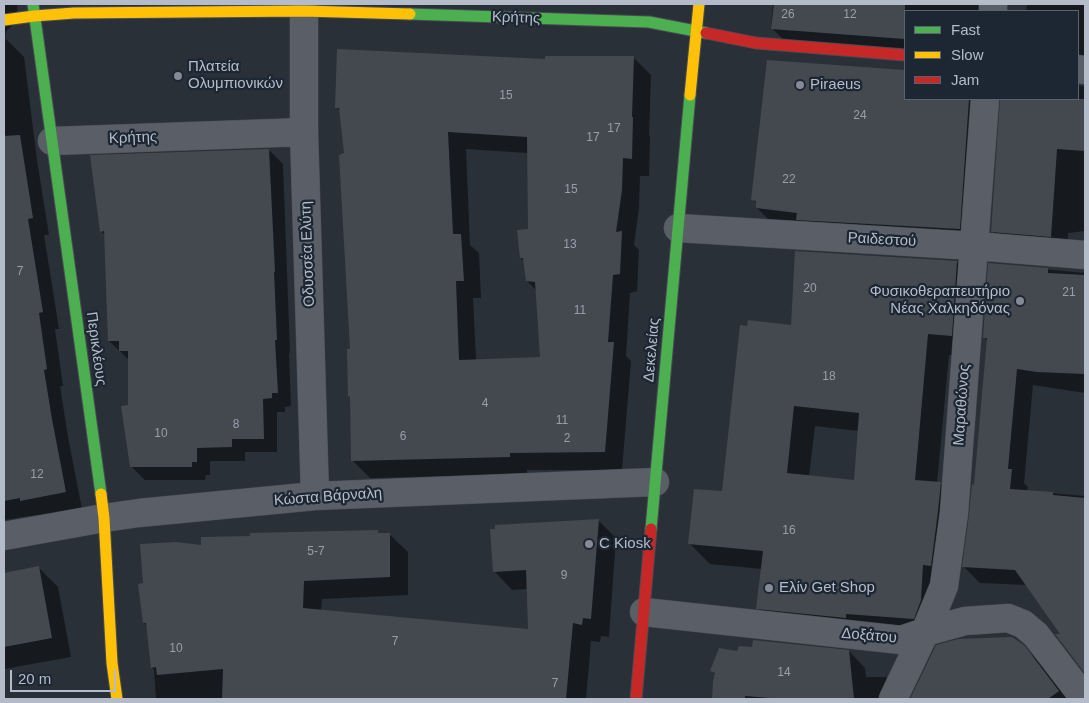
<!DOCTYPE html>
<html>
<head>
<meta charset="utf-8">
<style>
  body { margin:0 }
  #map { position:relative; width:1089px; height:703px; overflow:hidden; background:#2a3038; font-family:Helvetica,sans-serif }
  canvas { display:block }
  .frame { position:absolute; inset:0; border:5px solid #b4bcc9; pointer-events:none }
  .legend { position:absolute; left:904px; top:10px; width:175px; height:90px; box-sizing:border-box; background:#1d2633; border:1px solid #59626f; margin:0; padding:6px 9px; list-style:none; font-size:15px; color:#b4bcc9 }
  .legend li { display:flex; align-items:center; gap:10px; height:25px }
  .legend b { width:25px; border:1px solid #59626f }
  .scale { position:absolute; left:10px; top:670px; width:106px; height:22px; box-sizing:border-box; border:2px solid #b4bcc9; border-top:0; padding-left:6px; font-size:15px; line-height:18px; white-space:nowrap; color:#b4bcc9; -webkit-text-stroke:4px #1d2633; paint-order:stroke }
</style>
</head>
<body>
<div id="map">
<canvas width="1089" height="703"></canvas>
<div class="frame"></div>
<ul class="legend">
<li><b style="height:6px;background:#4caf50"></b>Fast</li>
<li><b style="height:6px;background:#ffc107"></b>Slow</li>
<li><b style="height:6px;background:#c62828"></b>Jam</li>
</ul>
<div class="scale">20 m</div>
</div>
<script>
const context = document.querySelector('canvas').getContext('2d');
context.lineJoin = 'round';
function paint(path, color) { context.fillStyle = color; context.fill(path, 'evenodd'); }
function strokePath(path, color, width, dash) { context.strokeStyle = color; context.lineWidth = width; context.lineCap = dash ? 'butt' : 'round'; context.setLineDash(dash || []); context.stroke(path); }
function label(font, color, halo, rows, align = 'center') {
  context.font = font + ' Helvetica,sans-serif'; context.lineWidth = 4.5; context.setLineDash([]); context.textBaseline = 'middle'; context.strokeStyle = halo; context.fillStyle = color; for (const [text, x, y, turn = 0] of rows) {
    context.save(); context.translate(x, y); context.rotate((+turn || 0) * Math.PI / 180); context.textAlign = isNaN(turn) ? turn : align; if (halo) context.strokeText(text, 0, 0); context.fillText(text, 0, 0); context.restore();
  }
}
const shadow = new Path2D(`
  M4 4H17L18 21 6 31 5 39 7 40 24 57 37 160 49 235H44L59 329H55L63 386H60L68 437 82 509 38 517 36 515 4 520Z
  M773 4H988L987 11H905V59L793 50 771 27Z
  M1027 4H1085V73L1082 76 1078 84 1079 86H1085V231L1068 233 1067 252 1008 248 992 231 1002 99H1078V11H1026Z
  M633 57 651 75 649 135 650 136 649 176H640L639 208 634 245 639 250 637 291 630 293 626 356 631 361 622 470H527V474L370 478 352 460 351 398 350 396 351 351 345 154 341 112 337 108 546 60ZM466 149 528 153 529 231 521 258 524 261 527 281 537 291 541 359 476 360 473 298H481L479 253 470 245Z
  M904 72H905V99H991L1000 108 995 112 982 251 780 231 757 208V204L753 199Z
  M269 150 283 164 290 353H289L291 406 285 407V412H277V452H245V461H210V475H206L205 480H145L131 466 129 360 109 341 105 235 101 231Z
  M957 262 978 283 972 356 949 355 937 483H940L961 504 934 639 779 629 758 608 762 569 710 564 689 543 723 493 792 326ZM815 426 859 431 855 481 809 476Z
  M990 264 1085 273V393L1033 385 1024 483 1028 487 1027 491 1085 496V672L1058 636 1062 635 1027 585 980 583 964 567 975 486 988 341 984 337Z
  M598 520 616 538 609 637 601 636 600 642 591 641 586 699H156L154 670 152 668 147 626 144 623 202 546 378 532 380 534H389L408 552V595L322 599 321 611 529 630 528 589 512 590 494 571Z
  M39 568 58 587 71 657 4 669V574Z
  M937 646 1024 647 1041 664 1068 699H912Z
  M849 651 865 668 866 677H886L902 694 899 699H712L716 675 711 670 738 652Z`);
const building = new Path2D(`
  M774 4H905V39L771 29Z
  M337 49 545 59V56H634L632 117H633L632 159 623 158 622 190 616 232 622 231 620 274 613 275 608 342H614L605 452 510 453V457L351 461 350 396 348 397 347 349H350L339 155 344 153 339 108H335ZM448 132 527 137 528 229 517 230 520 258H523L526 281 535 282 540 357 459 360 456 281H464L461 234H453Z
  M767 60 905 70V99H969L960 229 796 220 797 213 756 208V201L751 200Z
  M1000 99H1085V151L1057 149 1051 237 991 232Z
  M20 135 33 218 28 219 43 312 39 313 47 369 44 370 52 419 66 492 20 501V498L4 501V136Z
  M269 149 275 272H274L277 340H275L278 393H272V398L263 399 264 439H232V447L197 448V462H192V467H130L121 406 128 405V351H119V341H108L104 231 100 232 90 155Z
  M795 251 957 261 952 336 928 334 915 480 941 482 938 511 931 566 923 565 921 600 914 619 846 614V618L756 609 763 551 688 544 694 489 722 491 740 325 747 326 748 320 791 325ZM794 406 859 413 854 480 787 473Z
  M988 263 1048 268V273L1085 275V374L1037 372 1017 369 1008 469H1012L1010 489 1053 492V495L1085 498V672H1084L1055 634H1060L1015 570 962 567 969 515 972 484 974 485 987 338H983Z
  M599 519 591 619 583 618 582 625 573 623 566 699H222L223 669 157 675 156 667 151 668 146 623H143L138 584 143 583 140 544 176 542 201 545V537L250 536V533L378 530V533H390V577L304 581 303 608 528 629 526 570 493 572 490 529H495V525Z
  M39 566 52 638 4 647V573Z
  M1012 637 1025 646 1059 691 1048 699H910L936 645 958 639Z
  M753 640 849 650 854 699H782L745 696V699H712L713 681 715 673 710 671 719 648 737 651 739 646 752 647Z`);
const street = new Path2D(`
  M304 11V132L315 496
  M993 11V4
  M1078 69 1085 70
  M52 141 304 132
  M678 228 975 246 1085 255
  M4 536 104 518 139 513 315 496 655 482
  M644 612 901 640 925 632 965 621 1008 618 1023 624 1036 635 1085 699
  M893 699 925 632 944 586 954 513 985 99`);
const fast = new Path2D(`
  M33 4 101 494
  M410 14 649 22 706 33
  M651 529 690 95`);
const slow = new Path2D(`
  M4 20 34 16 74 13 304 11 410 14
  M690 95 699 4
  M101 494 104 518 112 663 117 699`);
const jam = new Path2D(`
  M706 33 756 43 905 55
  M636 699 651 529`);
const markers = [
  [178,76,5,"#848b96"],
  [800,85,5,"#848b96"],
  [1020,301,5,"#848b96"],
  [589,544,5,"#848b96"],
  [769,588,5,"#848b96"]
];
const numberNames = [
  ["26",788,15],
  ["12",850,15],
  ["15",506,96],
  ["24",860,116],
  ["17",614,129],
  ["17",593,138],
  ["22",789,180],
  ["15",571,190],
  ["13",570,245],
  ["7",20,272],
  ["20",810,289],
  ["21",1069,293],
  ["11",580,311],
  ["18",829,377],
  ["4",485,404],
  ["11",562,421],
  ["8",236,425],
  ["10",161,434],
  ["6",403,437],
  ["2",567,439],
  ["12",37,475],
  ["16",789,531],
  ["5-7",316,552],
  ["9",564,576],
  ["7",395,642],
  ["10",176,649],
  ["14",784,673],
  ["7",555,684]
];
const streetNames = [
  ["Κρήτης",516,18,2],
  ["Κρήτης",133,138,-2],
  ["Ραιδεστού",882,240,3],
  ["Οδυσσέα Ελύτη",308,254,-92],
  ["Περικλέους",96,349,82],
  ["Δεκελείας",652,350,-85],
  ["Μαραθώνος",962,405,-86],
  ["Κώστα Βάρναλη",328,497,-4],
  ["Δοξάτου",869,636,5]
];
const poiNames = [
  ["Πλατεία",188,67],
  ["Ολυμπιονικών",188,84],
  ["Piraeus",810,85],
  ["Φυσικοθεραπευτήριο",1010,292,"right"],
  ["Νέας Χαλκηδόνας",1010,309,"right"],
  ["C Kiosk",599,544],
  ["Ελίν Get Shop",779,588]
];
paint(shadow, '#0007');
paint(building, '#444950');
strokePath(street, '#484c53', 29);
strokePath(fast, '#484c53', 13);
strokePath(slow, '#484c53', 13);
strokePath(jam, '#484c53', 13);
strokePath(street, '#5a5e66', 28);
strokePath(fast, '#4caf50', 11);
strokePath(slow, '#ffc107', 11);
strokePath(jam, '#c62828', 11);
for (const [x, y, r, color] of markers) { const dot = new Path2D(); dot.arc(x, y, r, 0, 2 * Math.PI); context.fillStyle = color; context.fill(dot); strokePath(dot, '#1d2633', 2); }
label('12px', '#989fab', null, numberNames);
label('15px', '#b4bcc9', '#1d2633', streetNames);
label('15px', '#b4bcc9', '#1d2633', poiNames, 'left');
</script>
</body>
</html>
